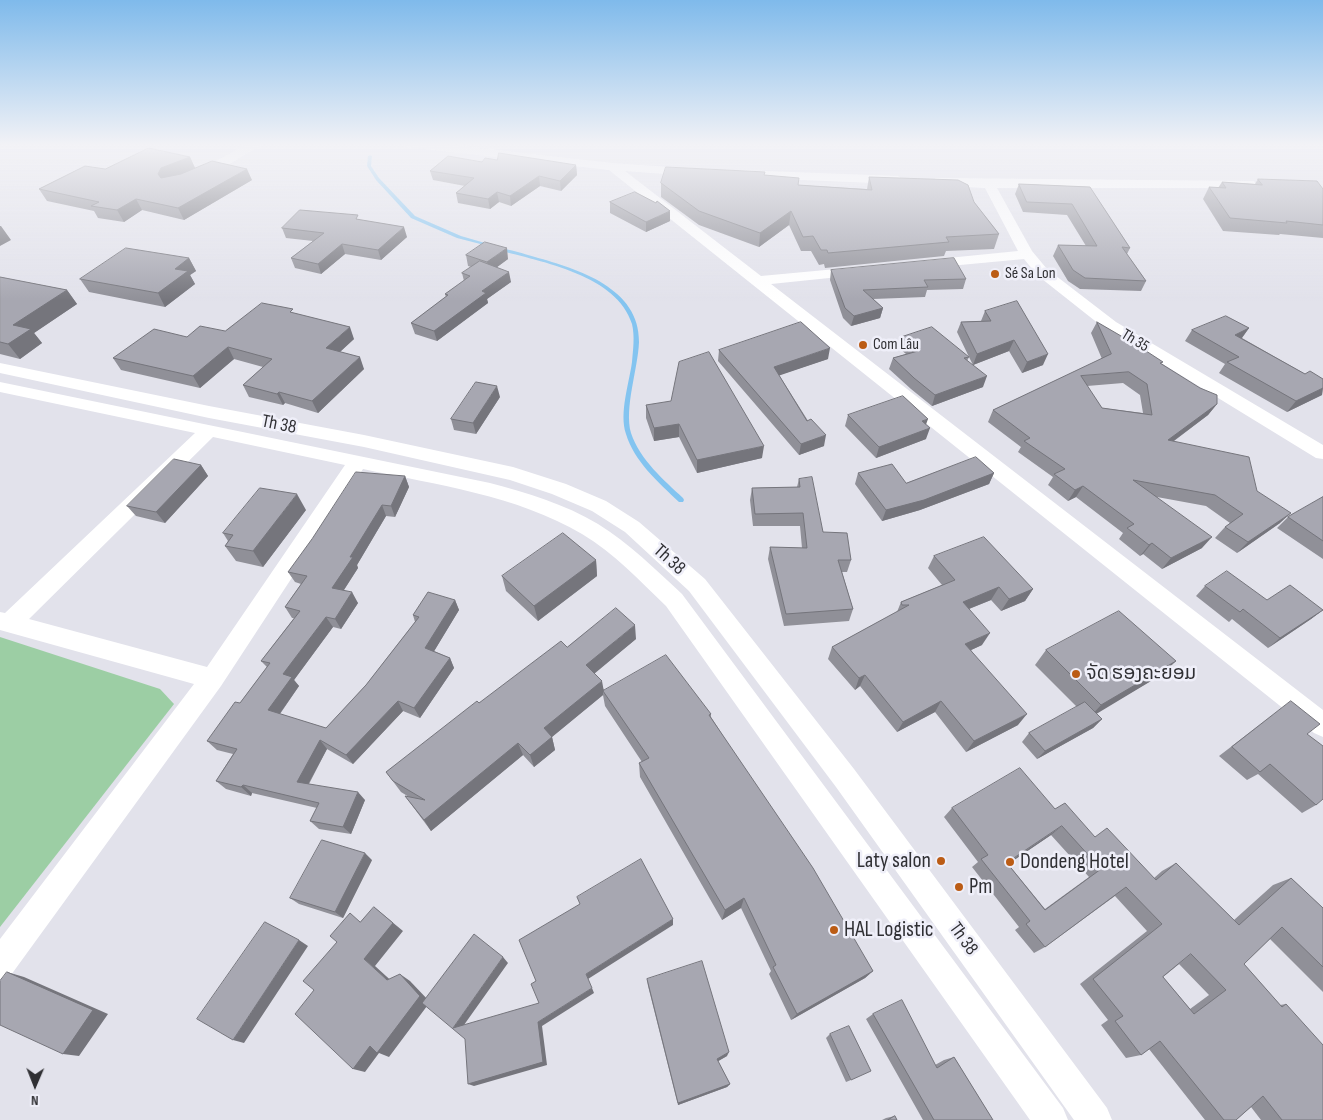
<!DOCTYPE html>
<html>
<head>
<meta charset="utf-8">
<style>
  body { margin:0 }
  #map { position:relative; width:1323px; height:1120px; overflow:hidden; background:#e2e2eb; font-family:"Sofia Sans Condensed",sans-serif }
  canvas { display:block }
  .north { position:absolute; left:10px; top:1060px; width:50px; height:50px; -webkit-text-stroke:4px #efeff9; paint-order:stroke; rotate:181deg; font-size:14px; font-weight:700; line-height:20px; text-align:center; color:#303034 }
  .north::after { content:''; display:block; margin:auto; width:18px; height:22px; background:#303034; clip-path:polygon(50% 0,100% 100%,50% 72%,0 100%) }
</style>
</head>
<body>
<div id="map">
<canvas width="1323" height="1120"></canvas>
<div class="north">N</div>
</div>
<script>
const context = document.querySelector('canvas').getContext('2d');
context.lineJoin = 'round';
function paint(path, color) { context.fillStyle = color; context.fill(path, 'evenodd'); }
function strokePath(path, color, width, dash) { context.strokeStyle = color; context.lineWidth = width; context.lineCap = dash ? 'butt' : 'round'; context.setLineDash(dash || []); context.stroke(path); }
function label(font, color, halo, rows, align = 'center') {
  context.font = font + ' "Sofia Sans Condensed","Noto Sans Lao",sans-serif'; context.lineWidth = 5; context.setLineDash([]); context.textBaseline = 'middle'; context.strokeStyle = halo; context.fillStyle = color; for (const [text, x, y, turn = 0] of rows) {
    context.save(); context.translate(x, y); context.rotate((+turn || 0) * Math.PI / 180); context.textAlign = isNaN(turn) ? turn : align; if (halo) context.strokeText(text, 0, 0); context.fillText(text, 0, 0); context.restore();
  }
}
const green = new Path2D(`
  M0 637 160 689 174 704 0 927Z`);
const stream = new Path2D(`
  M370 155 372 156 371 166 379 178 415 216 461 236 492 245V247L457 238 411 218 376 180 367 166 368 156Z
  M498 248C510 249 524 254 535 257 578 269 640 288 639 342 638 369 624 408 631 433 640 460 664 480 683 498L684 500 683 502H679C658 482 634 461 626 434 619 413 629 384 632 362 633 350 635 337 632 324 617 275 542 262 498 250Z`);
const minor = new Path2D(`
  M248 144H262L220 170 197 178 191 174Z
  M403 144H443L612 163 697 169 699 172 697 175 693 176 625 171 761 276 858 267 863 268 865 271 863 274 858 275 771 284 1323 710V737L1314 733 609 170 408 147Z
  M736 170 898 176 904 180 898 184 732 177 730 174 732 171Z
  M936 178 1254 181 1256 184 1250 188H997L1032 251 1047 269 1116 322 1323 445V459L1316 458 1104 328 1037 275 1024 259 928 268 923 267 921 264 923 261 928 260 1018 251 985 188 932 185 930 182Z
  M0 363 209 406 364 435 513 467 566 484 606 501 639 522 705 579 854 769 1107 1108 1112 1120H1074L836 787 689 591 625 532 592 511 552 494 510 480 364 447 209 418 0 373Z
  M0 382 490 483C527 493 565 504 598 524 629 543 655 569 682 594L1063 1108 1068 1120H1030L666 606C640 581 614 553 582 534 516 495 437 485 363 469L221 686 11 975 0 979V939L194 684 0 630V612L5 613 195 433 0 392ZM213 437 345 465 207 667 29 619Z`);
const wall = new Path2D(`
  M190 157 195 168 252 180 184 220 142 210 124 222 98 218 94 211 47 201 39 189 105 169Z
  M482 162 576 165 577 175 561 191 540 186 511 206 499 202 490 209 458 203 456 193 465 186 433 180 430 171Z
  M765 175 798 185 867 189 869 177 974 202 999 234 994 249 946 251 944 256 825 268 824 264 819 265 811 251H801L789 225 759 247 699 225 661 197V183Z
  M1258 179 1323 189V238L1280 234 1279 235 1223 231 1203 199 1209 187 1218 188 1222 182 1255 184Z
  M1019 184 1090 187 1130 248 1127 254 1146 281 1141 291 1080 289 1068 281 1053 256 1058 245 1086 246 1067 215 1023 212 1015 194Z
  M610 202 670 221 646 232 610 213Z
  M360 220 407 237 381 260 345 254 321 274 295 268 291 258 313 241 286 238 282 228Z
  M466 255 508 259 497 267 511 282 487 299 488 303 437 341 415 334 411 323 446 297 445 294 464 281 462 273 471 267 468 266Z
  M189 258 196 271 190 275 195 284 165 307 89 292 80 279Z
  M831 270 966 279 963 289 927 290 925 297 873 299 883 308 880 318 851 326 843 318 830 280Z
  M0 277 67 290 77 304 34 333 42 343 20 359 0 354Z
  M985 311 1043 365 1022 373 1009 351 973 365 969 357 967 361 983 387 932 406 911 389 889 369 893 358 906 354 899 348 902 337 969 357 957 332 961 322 981 321Z
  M1097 322 1162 364 1217 404 1208 415 1174 441 1257 491 1280 523 1237 553 1215 538 1225 527 1230 523 1206 506 1157 497 1202 548 1162 569 1143 554 1140 556 1119 539 1123 533 1076 497 1068 501 1048 485 1053 477 1018 452 1021 447 988 422 993 410 1102 359 1091 333ZM1123 383 1140 395 1143 413 1102 408 1087 386Z
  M1249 328 1242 338 1305 374 1323 379 1322 395 1287 412 1219 373 1225 364 1185 341 1192 330Z
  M225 331 354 339 340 352 364 369 318 413 285 403 283 405 249 397 243 385 263 367 234 359 200 388 121 370 113 358 187 337Z
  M719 350 828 359 779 375 824 446 799 455 718 361Z
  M500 397 476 434 454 430 451 419Z
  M646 405 762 458 697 473 679 437 654 441 646 418Z
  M848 415 926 424V439L876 458 845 426Z
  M201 465 208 476 165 523 136 516 127 506Z
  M858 473 906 483 994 473 989 484 920 510 882 521 855 484Z
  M405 476 409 487 395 517 386 516 357 565 358 568 344 590 358 603 341 629 333 627 294 680 299 686 280 714 326 728 366 685 415 622 413 615 455 600 459 610 434 651 450 658 454 668 420 718 403 711 353 764 327 749 309 784 365 800 351 834 319 829 310 821 317 808 252 793 251 796 226 789 216 781 233 754 217 750 207 741 240 703 267 667 261 661 294 618H292L285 607 301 584 295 582 288 572Z
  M799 479 823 532 851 560 847 572H842L853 609 849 621 784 626 768 559 770 547 802 548 800 526H753L750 500 752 488 797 487Z
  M1323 497V559L1277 528 1288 517Z
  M306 510 263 567 236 561 225 546 228 541 223 533Z
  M934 556 1033 589 1025 601 1001 611 991 600 969 609 982 645 971 650 1018 725 966 752 935 712 897 732 860 686 855 690 828 659 832 647 897 612 901 602 942 585 928 568Z
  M596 560 597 576 538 621 506 591 502 576Z
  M1205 586 1267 600 1323 610 1311 619 1268 648 1232 619 1229 622 1196 596Z
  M636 639 594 673 604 690 711 714V717L873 971 865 978 791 1020 769 974 771 971 741 908 722 920 640 777 639 763 642 762 605 706 603 695 552 737 555 750 534 767 523 755 431 831 405 796 409 797 401 792 386 772 479 703 567 647Z
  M1046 650 1176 661 1161 675 1096 713 1102 719 1093 728 1037 759 1022 742 1029 733 1077 707 1035 665Z
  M1291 701 1307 734 1316 805 1302 813 1258 774 1247 780 1219 756Z
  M952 808 1055 809 1154 878 1162 871 1176 863 1234 920 1273 885 1291 878 1323 908V992L1270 939 1244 964 1280 1005 1286 1004 1323 1120H1261L1251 1107 1236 1120H1205L1149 1049 1141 1055 1126 1058 1101 1025 1108 1020 1080 984 1147 931 1115 896 1045 947 1034 953 1015 930 1019 927 972 867 978 862 944 817ZM1051 835 1089 877 1045 909 1008 864ZM1179 964 1209 995 1190 1009 1163 977Z
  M372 860 343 918 299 904 290 898Z
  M647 979 727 1056 718 1061 730 1084 727 1087 678 1105 648 986Z
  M873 1014 935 1065 944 1060 954 1057 993 1120H923L866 1019Z
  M830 1034 851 1080 846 1082 826 1038Z
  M895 1116 897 1120H882L886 1118Z`);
const shadedWall = new Path2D(`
  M190 157 195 168 163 185 158 174 161 168Z
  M576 165 577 175 561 191 560 181Z
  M247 169 252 180 184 220 178 208Z
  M539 176 540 186 511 206 510 196Z
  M497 192 499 202 490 209 488 199Z
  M136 199 142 210 124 222 117 210Z
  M670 211V221L646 232V222Z
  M791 211 789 225 759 247 760 233Z
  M0 226H1L11 240 0 246Z
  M404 227 407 237 381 260 378 250Z
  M342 244 345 254 321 274 318 264Z
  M507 248 508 259 489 273 487 262Z
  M189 258 196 271 190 275 195 284 165 307 158 293 175 269Z
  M509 272 511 282 487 299 488 303 437 341 434 331 482 291Z
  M67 290 77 304 34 333 42 343 20 359 8 344 13 325Z
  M883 308 880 318 851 326 854 316Z
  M350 327 354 339 331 360 326 348Z
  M1249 328 1241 339 1235 335Z
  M1014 340 1009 351 973 365 977 354Z
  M228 347 234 359 200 388 193 376Z
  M830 348 828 359 772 378 774 367Z
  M1048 354 1043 365 1022 373 1027 362Z
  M360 357 364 369 318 413 312 401Z
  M987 376 983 387 932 406 935 395Z
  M497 386 500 397 476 434 473 423Z
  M1323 388 1322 395 1287 412 1296 401Z
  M279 392 285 403 283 405 277 394Z
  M1217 404 1208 415 1160 451 1168 440Z
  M928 419 924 430 922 421Z
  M679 424V437L654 441V428Z
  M930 428 926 439 876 458 879 447Z
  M826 435 824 446 799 455 801 444Z
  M764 446 762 458 697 473V460Z
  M201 465 208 476 165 523 156 512Z
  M994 473 989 484 920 510 882 521 886 510Z
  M405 476 409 487 395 517 391 506Z
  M1083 486 1076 497 1068 501 1075 490Z
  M297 494 306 510 263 567 253 551Z
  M382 505 386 516 357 565 358 568 338 599 332 588 350 557Z
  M1291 513 1280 523 1237 553 1248 542Z
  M1212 537 1202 548 1162 569 1171 558Z
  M1152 543 1143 554 1140 556 1149 545Z
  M596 560 597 576 538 621 534 606Z
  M999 587 991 600 956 614 963 602Z
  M1033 589 1025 601 1001 611 1009 599Z
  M352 592 358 603 341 629 335 619Z
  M455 600 459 610 430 658 425 648Z
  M1323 610 1311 619 1268 648 1280 638Z
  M326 617 333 627 294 680 299 686 276 719 268 710 283 674Z
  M635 625 636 639 588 679 586 665Z
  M990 633 982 645 958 656 965 644Z
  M450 658 454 668 420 718 414 708Z
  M1176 661 1161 675 1088 719 1101 705Z
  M865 675 860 686 855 690 859 678Z
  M602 681 604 692 603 691V695L547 741 544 728Z
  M398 701 403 711 353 764 346 755Z
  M941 701 935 712 897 732 903 722Z
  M1027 714 1018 725 966 752 974 741Z
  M1102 719 1093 728 1037 759 1045 751Z
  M552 737 555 750 534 767 530 755Z
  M320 740 327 749 305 790 297 782Z
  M518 743 523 755 431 831 424 820Z
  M243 785 252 793 251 796 241 787Z
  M358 792 365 800 351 834 343 827Z
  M1062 826 1051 835 998 871 1007 863Z
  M365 853 372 860 343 918 335 912Z
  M744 898 741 908 722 920 725 910Z
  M374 907 403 931 375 966 397 986 387 980 364 959Z
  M673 919V925L588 979 586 974Z
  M299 940 308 946 244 1043 233 1040Z
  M503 957 508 963 459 1032 453 1028Z
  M873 971 865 978 791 1020 797 1014Z
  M7 972 24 977 108 1014 79 1056 63 1054Z
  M400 974 410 981 430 1002 389 1057 379 1053 365 1072 353 1069Z
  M592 988 594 993 542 1026 547 1065 474 1086 468 1084 538 1022Z
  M729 1052 727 1056 715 1063 717 1059Z
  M730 1084 727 1087 678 1105V1103Z`);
const building = new Path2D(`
  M149 148 190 157 161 168 158 174 161 178 181 174 212 161 247 169 178 208 136 199 117 210 91 206 99 202 39 189 85 166 105 169Z
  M499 153 576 165 560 181 539 176 510 196 497 192 488 199 456 193 474 178 430 171 448 156 482 162 485 158 497 160Z
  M666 167 765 172 764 175 799 178 798 185 872 190 869 177 958 180 968 185 974 202 999 234 946 237 949 242 828 253 827 250H821L813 236 803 237 791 211 760 233 699 211 661 183Z
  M1258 179 1317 181 1323 189V225L1286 221 1287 223 1230 218 1209 187 1226 188 1222 182 1262 185Z
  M1019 184 1090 187 1130 248 1122 247 1146 281 1085 278 1073 270 1058 245 1097 246 1072 204 1027 202Z
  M635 192 656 203 657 201 670 211 646 222 610 202Z
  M300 210 358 215 356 219 404 227 378 250 342 244 318 264 291 258 324 233 282 228Z
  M485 242 507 248 487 262 466 255Z
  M126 248 189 258 175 269 188 271 158 293 80 279Z
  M954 258 966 279 924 280 928 287 863 290 883 308 854 316 845 308 831 270Z
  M480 261 509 272 482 291 486 293 434 331 411 323 448 295 445 294 470 276 462 273Z
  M0 277 67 290 13 325 31 329 8 344 0 342Z
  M1017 301 1048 354 1027 362 1014 340 977 354 961 322 991 321 985 311Z
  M262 303 293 309 290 312 350 327 326 348 360 357 312 401 279 392 277 394 243 385 272 359 228 347 193 376 113 358 154 329 187 337 200 326 225 331Z
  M1226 316 1249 328 1235 335 1305 374 1310 371 1323 379V388L1296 401 1227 362 1239 357 1192 330Z
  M801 322 830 348 774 367 807 421 811 419 826 435 801 444 719 350Z
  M1097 322 1140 347 1163 362 1160 363 1200 388 1217 395V404L1168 440 1249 457 1257 491 1291 513 1248 542 1225 527 1243 514 1215 495 1133 480 1212 537 1171 558 1152 543 1149 545 1127 528 1134 524 1083 486 1075 490 1054 474 1065 469 1024 441 1030 438 993 410 1111 354ZM1129 372 1147 384 1152 415 1102 408 1081 376Z
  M932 327 969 357 964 358 987 376 935 395 914 378 893 358 918 351 902 337Z
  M709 352 764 446 697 460 679 424 654 428 646 405 671 401 679 362Z
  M476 382 497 386 473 423 451 419Z
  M903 396 928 419 922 421 930 428 879 447 848 415Z
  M976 457 994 473 924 500 886 510 858 473 892 464 906 483Z
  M174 459 201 465 156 512 127 506Z
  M356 472 405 476 391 506 382 505 350 557H353L332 588 352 592 335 619 326 617 283 674 292 677 268 710 326 728 366 685 419 617 413 615 428 592 455 600 425 648 450 658 414 708 398 701 346 755 320 740 297 782 358 792 343 827 310 821 319 803 243 785 241 787 216 781 237 749 207 741 235 702 240 703 270 663 261 661 300 611 285 607 307 576 288 572 312 539Z
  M812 477 823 532 847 533 851 560H838L853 609 786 614 770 547 807 548 803 513 755 514 752 488 800 487 799 479Z
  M260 488 297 494 253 551 225 546 233 535 223 533Z
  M1323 497V541L1288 517Z
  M563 533 596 560 534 606 502 576Z
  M984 537 1033 589 1009 599 999 587 963 602 990 633 965 644 1027 714 974 741 941 701 903 722 865 675 859 678 832 647 909 605H902L901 602 955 580 934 556Z
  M1227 571 1267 600 1290 585 1323 610 1280 638 1243 609 1240 612 1205 586Z
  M616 608 635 625 586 665 602 681 544 728 552 737 530 755 518 743 424 820 405 796 425 800 393 781 386 772 477 701 479 703 561 641 567 647Z
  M1119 611 1176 661 1101 705 1046 650Z
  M666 655 711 714 709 715 813 868 873 971 797 1014 773 967 776 965 744 898 725 910 639 763 649 758 603 691Z
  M1291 701 1320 724 1307 734 1323 746V799L1316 805 1270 764 1260 772 1232 747Z
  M1085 702 1102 719 1045 751 1029 733Z
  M1020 768 1055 809 1065 803 1095 837 1107 828 1156 880 1176 863 1239 925 1291 878 1323 908V967L1282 927 1244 964 1282 1007 1286 1004 1323 1045V1120H1282L1263 1096 1236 1120H1224L1160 1041 1141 1055 1115 1021 1123 1016 1093 979 1162 924 1126 887 1045 947 1026 924 1030 921 981 859 988 855 952 808ZM1062 826 1101 869 1045 910 1007 863ZM1191 954 1226 990 1194 1014 1163 977Z
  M322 840 365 853 335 912 290 898Z
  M641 859 673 919 586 974 592 988 538 1022 543 1062 468 1084 465 1039 422 1003 474 934 503 957 453 1028 539 1003 531 984 536 981 519 940 580 904 577 897Z
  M374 907 393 923 364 959 387 980 400 974 420 996 377 1053 370 1046 353 1069 295 1014 314 990 303 981 337 942 330 936 350 913 360 922Z
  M265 922 299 940 233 1040 197 1019Z
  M702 961 729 1052 717 1059 730 1084 678 1103 647 979Z
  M7 972 93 1010 63 1054 0 1025V981Z
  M902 1000 937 1068 954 1057 993 1120H934L873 1014Z
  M849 1026 871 1071 851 1080 830 1034Z
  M895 1116 897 1120H888Z`);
const markers = [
  [995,274,5,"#bb5c15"],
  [863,345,5,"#bb5c15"],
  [1076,674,5,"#bb5c15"],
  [941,861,5,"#bb5c15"],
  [1010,862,5,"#bb5c15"],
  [959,887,5,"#bb5c15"],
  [834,930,5,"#bb5c15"]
];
const farPoinames = [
  ["Sé Sa Lon",1005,274],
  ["Com Lâu",873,345]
];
const farStreetnames = [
  ["Th 35",1135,341,31]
];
const streetNames = [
  ["Th 38",279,425,11],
  ["Th 38",669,560,42],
  ["Th 38",963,939,54]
];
const poiNames = [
  ["ຈັດ ຮອງຄະຍອມ",1086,674]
];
const nearPoinames = [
  ["Laty salon",931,861,"right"],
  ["Dondeng Hotel",1020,862],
  ["Pm",969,887],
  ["HAL Logistic",844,930]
];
paint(green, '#9ccea4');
paint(stream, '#83c4f0');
paint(minor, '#fff');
paint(wall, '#909098');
paint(shadedWall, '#75757c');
paint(building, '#a7a7b1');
strokePath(building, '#75757c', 1);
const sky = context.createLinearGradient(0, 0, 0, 301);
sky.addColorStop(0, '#7fbaeb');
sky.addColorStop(0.48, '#f2f2f6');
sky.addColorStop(1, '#f2f2f600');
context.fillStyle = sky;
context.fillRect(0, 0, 1323, 301);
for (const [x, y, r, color] of markers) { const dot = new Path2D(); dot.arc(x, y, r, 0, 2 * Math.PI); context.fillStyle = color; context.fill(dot); strokePath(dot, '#efeff9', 2); }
label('16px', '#303034', '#efeff9', farPoinames, 'left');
label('16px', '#303034', '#efeff9', farStreetnames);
label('19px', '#303034', '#efeff9', streetNames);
label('19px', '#303034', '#efeff9', poiNames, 'left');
label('22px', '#303034', '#efeff9', nearPoinames, 'left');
</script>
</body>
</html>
